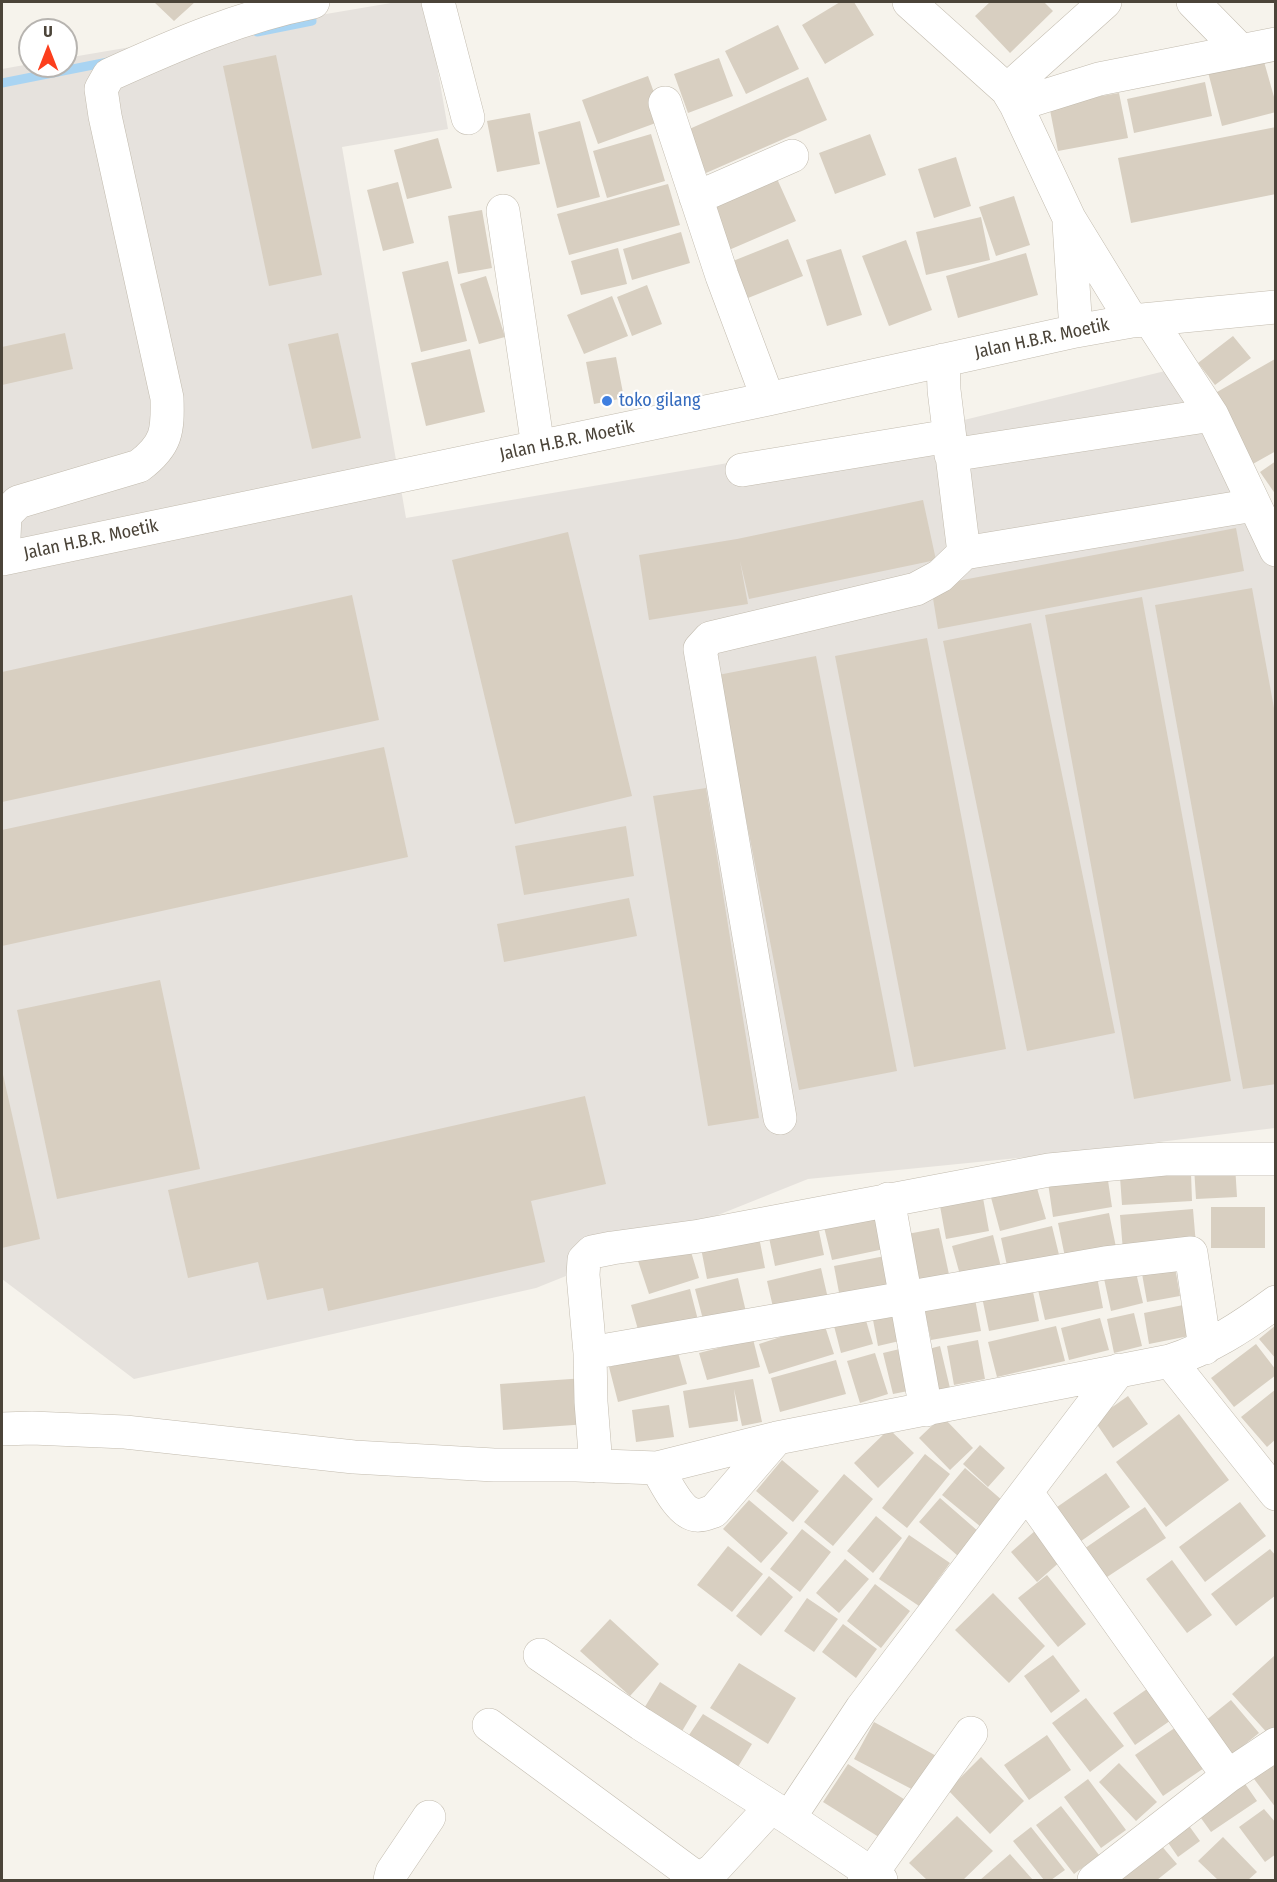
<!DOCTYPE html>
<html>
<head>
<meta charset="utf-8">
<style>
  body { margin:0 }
  #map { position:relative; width:1277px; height:1882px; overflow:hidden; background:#f6f3ec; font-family:"Fira Sans Condensed",sans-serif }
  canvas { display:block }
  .frame { position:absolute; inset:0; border:3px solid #4b4439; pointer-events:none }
  .north { position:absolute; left:18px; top:18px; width:60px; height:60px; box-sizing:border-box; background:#fff; border:2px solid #b7b4b0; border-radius:50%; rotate:0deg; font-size:16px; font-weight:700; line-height:24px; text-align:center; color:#4b4439 }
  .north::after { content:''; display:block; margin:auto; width:21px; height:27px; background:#fc3f1d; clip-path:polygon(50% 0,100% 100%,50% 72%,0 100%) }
</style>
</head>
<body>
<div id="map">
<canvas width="1277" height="1882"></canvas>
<div class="frame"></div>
<div class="north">U</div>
</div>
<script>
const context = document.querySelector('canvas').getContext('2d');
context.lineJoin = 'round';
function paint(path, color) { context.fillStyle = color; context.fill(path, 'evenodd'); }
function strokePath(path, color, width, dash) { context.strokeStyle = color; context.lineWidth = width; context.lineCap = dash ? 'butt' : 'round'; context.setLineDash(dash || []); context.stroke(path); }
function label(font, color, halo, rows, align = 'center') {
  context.font = font + ' "Fira Sans Condensed",sans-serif'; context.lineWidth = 4.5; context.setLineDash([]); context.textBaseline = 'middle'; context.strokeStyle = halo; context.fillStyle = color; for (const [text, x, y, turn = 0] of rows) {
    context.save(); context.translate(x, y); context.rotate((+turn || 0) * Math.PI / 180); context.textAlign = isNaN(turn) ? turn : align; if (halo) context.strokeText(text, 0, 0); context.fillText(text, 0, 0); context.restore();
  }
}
const industrial = new Path2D(`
  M397 2H426L448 129 342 147 406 518 927 429 1198 363 1275 536V1128L1068 1153 808 1179 536 1288 134 1379 2 1279V69L30 64V66H66V58Z`);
const stream = new Path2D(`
  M257 32 312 21 310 7
  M2 83 108 62`);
const building = new Path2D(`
  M154 2H195L174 21Z
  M840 2H854L874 35 825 64 802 25Z
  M990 2H1044L1053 11 1010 53 975 16Z
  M778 25 799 69 746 94 725 51Z
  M276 55 322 275 269 286 223 66Z
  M719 58 733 96 688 113 674 74Z
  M1263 58 1276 104V112L1222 126 1208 72Z
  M648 76 664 120 598 144 582 100Z
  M808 77 827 120 706 173 687 130Z
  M1205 82 1212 116 1134 133 1127 99Z
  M1119 93 1128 138 1058 151 1049 105Z
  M530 113 540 164 497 172 487 121Z
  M580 121 600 197 557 208 538 132Z
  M1276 127V194L1131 223 1118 158Z
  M651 134 665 181 607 198 593 151Z
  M870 134 886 175 835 194 819 153Z
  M438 138 452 188 407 199 394 150Z
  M956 157 971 206 934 218 918 169Z
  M774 172 796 221 729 250 708 203Z
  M398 182 414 243 383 251 367 190Z
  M668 184 680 225 569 255 557 214Z
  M1014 196 1030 245 996 256 979 207Z
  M482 210 492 268 458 274 448 216Z
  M981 217 990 260 926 275 916 232Z
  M681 232 690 263 632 280 623 249Z
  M788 239 803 276 743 300 728 263Z
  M906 240 932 310 889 326 862 256Z
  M618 248 627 284 581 295 571 261Z
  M841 249 862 315 827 326 806 260Z
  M1026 253 1038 295 958 318 946 276Z
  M448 261 467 341 421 352 402 272Z
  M486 276 505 337 479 344 460 284Z
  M647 285 662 324 632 336 617 297Z
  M612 296 628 336 584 354 567 315Z
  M65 333 73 369 2 385V347Z
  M338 333 361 438 312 449 288 344Z
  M1233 336 1251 358 1215 385 1198 363Z
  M470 349 485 412 426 426 411 363Z
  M616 357 624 398 594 404 586 362Z
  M1275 359 1276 451 1251 465 1210 396Z
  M1276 461V495L1260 472Z
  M923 500 936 560 749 599 740 561 748 604 649 620 639 555 737 539Z
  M1236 528 1244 571 938 629 931 586Z
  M568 532 632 796 515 824 452 560Z
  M1252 588 1276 719V1084L1243 1089 1155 605Z
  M352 595 379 720 2 802V672Z
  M1142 597 1231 1081 1134 1099 1045 615Z
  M1031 623 1115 1033 1027 1051 943 641Z
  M927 638 1006 1049 914 1067 835 656Z
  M816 656 897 1071 799 1090 718 675Z
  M384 747 408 857 2 946V830Z
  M706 788 759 1118 708 1126 653 796Z
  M626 826 634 876 524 895 515 846Z
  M629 898 637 936 504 962 497 924Z
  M160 980 200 1169 57 1199 17 1010Z
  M2 1070 40 1239 2 1248Z
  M585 1096 606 1184 531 1201 545 1262 328 1311 323 1288 267 1300 258 1262 188 1278 168 1190Z
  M1235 1165 1237 1197 1196 1199 1194 1167Z
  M1191 1173 1192 1201 1122 1205 1120 1177Z
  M1107 1174 1112 1207 1053 1217 1048 1183Z
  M1034 1178 1046 1219 1000 1231 989 1190Z
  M981 1187 989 1231 946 1239 938 1195Z
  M1211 1207H1265V1248H1211Z
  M1193 1209 1196 1245 1123 1251 1120 1215Z
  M880 1210 889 1248 832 1260 823 1223Z
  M1109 1213 1117 1252 1066 1262 1058 1223Z
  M817 1222 824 1255 775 1266 768 1233Z
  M1052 1226 1061 1263 1009 1275 1001 1238Z
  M939 1228 950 1279 907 1288 897 1236Z
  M758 1232 765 1268 707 1279 700 1243Z
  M993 1235 1002 1271 962 1282 952 1246Z
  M688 1242 699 1278 649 1294 637 1258Z
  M890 1255 897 1291 841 1303 834 1266Z
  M1174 1261 1180 1296 1147 1302 1141 1268Z
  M821 1268 829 1303 775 1316 767 1281Z
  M1135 1268 1143 1303 1111 1311 1103 1274Z
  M1097 1277 1103 1308 1045 1320 1038 1290Z
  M738 1278 747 1316 705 1327 695 1289Z
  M1032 1287 1039 1321 989 1331 982 1297Z
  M690 1289 699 1324 641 1340 631 1305Z
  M975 1299 981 1331 931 1340 924 1309Z
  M1188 1304 1194 1335 1149 1344 1144 1313Z
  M1134 1313 1142 1346 1114 1353 1107 1319Z
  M903 1314 908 1339 878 1346 873 1320Z
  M865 1317 873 1344 841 1353 834 1326Z
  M1100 1318 1109 1350 1069 1360 1061 1328Z
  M824 1323 834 1354 769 1374 759 1344Z
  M1276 1325V1359L1259 1339Z
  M1056 1326 1065 1361 997 1377 988 1342Z
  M753 1339 760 1367 707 1380 699 1353Z
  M978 1340 985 1379 954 1385 947 1346Z
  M1256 1344 1276 1370V1375L1234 1407 1211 1378Z
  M940 1346 950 1388 927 1393 917 1352Z
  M908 1347 918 1389 893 1394 883 1353Z
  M677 1349 687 1384 618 1402 609 1367Z
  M875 1353 888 1394 860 1403 847 1361Z
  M836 1360 846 1394 780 1412 771 1378Z
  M585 1378 588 1424 503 1430 500 1384Z
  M753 1379 762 1422 742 1426 734 1389 738 1421 689 1428 683 1391Z
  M1276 1389V1439L1267 1447 1241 1417Z
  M1128 1396 1148 1424 1113 1448 1094 1420Z
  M669 1405 674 1437 636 1442 632 1410Z
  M1179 1414 1229 1480 1166 1527 1116 1462Z
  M942 1416 973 1448 950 1470 919 1438Z
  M889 1429 914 1453 878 1488 854 1463Z
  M980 1445 1005 1468 988 1487 963 1464Z
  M925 1454 950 1474 907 1528 882 1508Z
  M782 1460 819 1491 793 1522 756 1491Z
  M965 1468 1003 1501 981 1527 942 1495Z
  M1106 1473 1130 1507 1071 1548 1047 1514Z
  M844 1474 873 1499 833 1546 804 1522Z
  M940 1498 979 1532 958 1556 919 1522Z
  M749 1500 788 1533 761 1563 723 1529Z
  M1240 1502 1266 1536 1205 1582 1179 1547Z
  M1145 1507 1166 1538 1098 1583 1078 1553Z
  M876 1516 902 1538 873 1573 847 1551Z
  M802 1529 831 1552 800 1592 770 1569Z
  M1036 1530 1062 1560 1037 1582 1011 1552Z
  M909 1535 950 1563 919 1606 879 1579Z
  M728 1546 763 1574 732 1612 697 1585Z
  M1270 1549 1276 1556V1595L1236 1626 1211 1594Z
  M845 1559 869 1579 839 1613 816 1593Z
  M1172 1560 1212 1615 1187 1633 1146 1579Z
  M1047 1575 1086 1624 1058 1647 1018 1598Z
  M769 1576 793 1597 761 1636 736 1616Z
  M875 1584 910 1611 881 1648 847 1621Z
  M993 1593 1045 1646 1009 1683 955 1630Z
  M807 1598 838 1619 814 1652 784 1631Z
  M610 1619 659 1664 630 1696 580 1651Z
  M843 1624 877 1649 856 1678 822 1652Z
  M1053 1655 1080 1691 1051 1713 1024 1676Z
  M1274 1656 1276 1730 1270 1736 1232 1694Z
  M739 1663 796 1698 768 1744 710 1708Z
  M660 1682 697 1706 678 1738 640 1715Z
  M1154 1684 1177 1716 1135 1745 1113 1713Z
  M1086 1698 1124 1746 1090 1772 1052 1723Z
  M1231 1700 1259 1733 1227 1759 1199 1726Z
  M703 1714 752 1744 733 1775 683 1744Z
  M874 1722 942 1759 923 1795 854 1759Z
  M1182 1723 1210 1764 1163 1796 1135 1755Z
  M1047 1735 1071 1770 1029 1800 1004 1765Z
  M981 1757 1024 1801 990 1834 948 1790Z
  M1276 1762V1808L1251 1775Z
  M1119 1763 1157 1802 1136 1821 1099 1782Z
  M848 1764 907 1801 882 1839 823 1802Z
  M1239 1775 1257 1801 1211 1832 1193 1807Z
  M1088 1779 1126 1830 1101 1848 1064 1797Z
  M1061 1806 1099 1855 1074 1874 1036 1825Z
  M1264 1809 1276 1823V1854L1265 1862 1239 1827Z
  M957 1816 993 1851 963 1880H927L909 1863Z
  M1182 1816 1200 1841 1178 1857 1160 1831Z
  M1031 1827 1065 1870 1051 1880H1044L1013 1841Z
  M1154 1837 1177 1864 1157 1880H1119Z
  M1223 1837 1257 1872 1248 1880H1218L1198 1861Z
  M1010 1854 1033 1880H980Z`);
const minor = new Path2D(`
  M438 2 468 118
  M909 2 1007 90 1016 105 1069 218 1132 321
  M1193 2 1241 51
  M1007 90 1105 2
  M665 103 722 276 768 399
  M1016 105 1099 79 1276 44
  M696 198 792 156
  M503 211 538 447
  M1069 223 1076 331
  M1150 320 1212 415 1276 550
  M943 360 944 390 964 553
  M951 455 1212 415
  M742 470 949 436
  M2 559 768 399 1076 331 1132 321 1276 307
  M3 559 5 515 18 502 139 466C167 445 168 431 167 398L105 116 101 89 109 75C175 45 242 16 313 2
  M780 1118 700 649 710 638 916 589 940 576 964 553 1254 505
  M888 1199 926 1410
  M590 1353 1105 1263 1191 1253 1205 1348
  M1170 1361 1276 1494
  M2 1429 32 1428 125 1432 354 1457 494 1465H576L657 1468 777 1438 1170 1361C1210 1348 1242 1327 1276 1302
  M596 1466 591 1402 590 1353 583 1275 584 1260 592 1252 612 1248 700 1236 1049 1170 1165 1159H1276
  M657 1468C665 1481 679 1513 696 1515 702 1516 708 1513 714 1511L777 1438
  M1027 1493 1228 1776
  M540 1655 641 1724 789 1818 881 1880
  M489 1725 694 1876H704L713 1870 771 1807
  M789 1818 862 1708 1119 1370
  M390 1880 392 1872 429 1817
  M864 1880 872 1873 971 1733
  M1094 1880 1228 1776 1276 1744`);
const markers = [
  [607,401,6,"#3f7fe0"]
];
const streetNames = [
  ["Jalan H.B.R. Moetik",1042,339,-12],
  ["Jalan H.B.R. Moetik",567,441,-12],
  ["Jalan H.B.R. Moetik",91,540,-12]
];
const shopNames = [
  ["toko gilang",619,401]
];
paint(industrial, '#e6e2dd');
strokePath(stream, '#a9d4f2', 9);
paint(building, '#d8cfc1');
strokePath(minor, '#c2bbae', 34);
strokePath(minor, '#fff', 33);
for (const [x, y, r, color] of markers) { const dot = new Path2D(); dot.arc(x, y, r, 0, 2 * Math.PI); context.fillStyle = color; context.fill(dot); strokePath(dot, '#fff', 2); }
label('18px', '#4b4439', '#fff', streetNames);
label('18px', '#366cbe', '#fff', shopNames, 'left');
</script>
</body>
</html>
